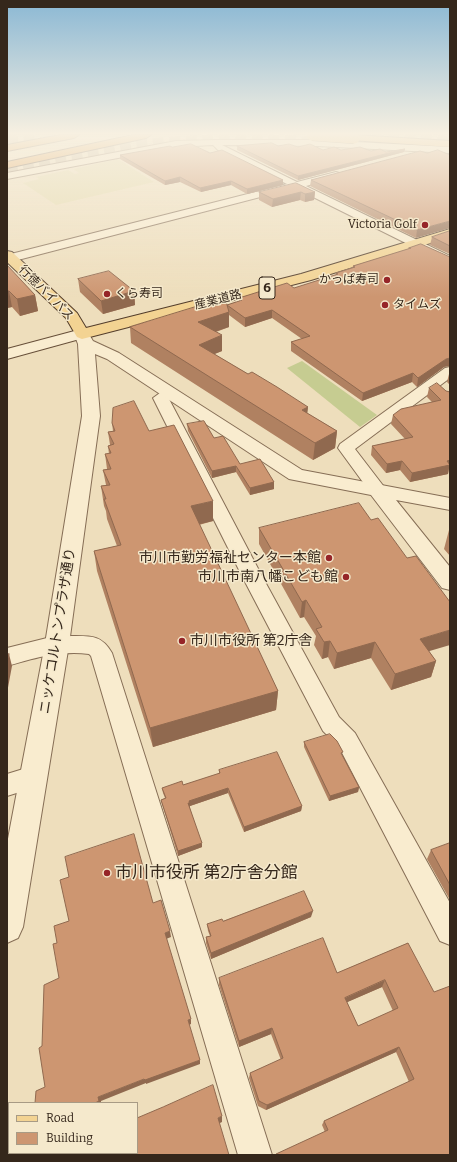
<!DOCTYPE html>
<html>
<head>
<meta charset="utf-8">
<style>
  body { margin:0 }
  #map { position:relative; width:457px; height:1162px; overflow:hidden; background:#eedebc; font-family:Bitter,serif }
  canvas { display:block }
  .frame { position:absolute; inset:0; border:8px solid #35271b; pointer-events:none }
  .legend { position:absolute; left:8px; top:1102px; width:130px; height:52px; box-sizing:border-box; background:#f5e9cc; border:1px solid #a89b85; margin:0; padding:5px 7px; list-style:none; font-size:12px; color:#35271b }
  .legend li { display:flex; align-items:center; gap:8px; height:20px }
  .legend b { width:20px; border:1px solid #a89b85 }
</style>
</head>
<body>
<div id="map">
<canvas width="457" height="1162"></canvas>
<div class="frame"></div>
<ul class="legend">
<li><b style="height:5px;background:#f3d392"></b>Road</li>
<li><b style="height:11px;background:#cd9671"></b>Building</li>
</ul>
</div>
<script>
const context = document.querySelector('canvas').getContext('2d');
context.lineJoin = 'round';
function paint(path, color) { context.fillStyle = color; context.fill(path, 'evenodd'); }
function strokePath(path, color, width, dash) { context.strokeStyle = color; context.lineWidth = width; context.lineCap = dash ? 'butt' : 'round'; context.setLineDash(dash || []); context.stroke(path); }
function label(font, color, halo, rows, align = 'center') {
  context.font = font + ' Bitter,"Noto Sans JP",serif'; context.lineWidth = 3; context.setLineDash([]); context.textBaseline = 'middle'; context.strokeStyle = halo; context.fillStyle = color; for (const [text, x, y, turn = 0] of rows) {
    context.save(); context.translate(x, y); context.rotate((+turn || 0) * Math.PI / 180); context.textAlign = isNaN(turn) ? turn : align; if (halo) context.strokeText(text, 0, 0); context.fillText(text, 0, 0); context.restore();
  }
}
const farmland = new Path2D(`
  M118 159 154 182 56 205 23 183 39 179 36 177 68 170 75 174 79 173 73 169Z`);
const green = new Path2D(`
  M302 361 377 415 360 427 287 368Z`);
const motorwayTunnel = new Path2D(`
  M355 135 450 141
  M7 138 40 135
  M7 171C57 160 108 148 159 143 210 138 261 139 311 141`);
const minor = new Path2D(`
  M216 140H317L450 147V153L317 146 222 145 297 182 336 172 339 173 341 175 339 177 306 186 450 256V265L295 188 14 261H7V255L287 184 218 150 213 145 176 147 7 179V173L176 141Z
  M450 367V378L355 449 388 492 385 496 379 498 373 496 338 448 340 444 445 368Z
  M169 388 174 390 177 393 169 399 263 578 339 717 355 733 450 903V945L440 941 339 747 323 731 243 578 153 398 164 390Z
  M72 636C91 636 102 635 112 653L272 1155H238L91 656 89 654C61 650 34 658 7 666V648L51 637Z
  M33 766 42 769 45 777 42 785 7 796V774Z`);
const tertiary = new Path2D(`
  M82 329 87 331 93 341 119 353 302 470 450 498V510L396 500 450 567V590L442 588 371 495 289 479 107 359 95 354 100 416 69 644 23 927 18 938 7 943V844L45 644 82 416 78 344 74 334 77 331Z`);
const secondary = new Path2D(`
  M82 329 87 331 90 334 87 337 7 359V349Z`);
const primary = new Path2D(`
  M450 229V237L311 280 82 339 77 337 66 318 7 262V251L12 252 77 313 86 328 301 274Z`);
const trunk = new Path2D(`
  M354 135 450 141V147L351 140 349 138 351 136Z`);
const motorway = new Path2D(`
  M60 135H79L74 138 7 151V145Z
  M133 135H151L146 138 7 168V162Z`);
const trunkBridge = new Path2D(`
  M312 135 354 138`);
const wall = new Path2D(`
  M237 146H278L298 147 323 150H341L386 152 405 149 404 152 298 180 237 150Z
  M172 147 210 153 283 180V185L247 194 231 185 201 192 180 182 165 185 120 159V155Z
  M427 153 450 155 416 238 310 186 311 180Z
  M259 192H315L314 200 305 202 300 200 272 207 259 200Z
  M450 231V254L430 245 432 237Z
  M421 244 444 367 417 387 412 382 362 401 291 351V342L302 339 272 318 245 327 229 315V327L216 332 222 351 214 354 248 374 308 407 307 413 337 431 335 448 313 460 131 343 130 327 227 305 239 301V298L294 288 336 275V273L352 268 353 266 409 249V248Z
  M7 265 35 295 38 311 20 316 12 307 7 308Z
  M78 279 134 291 135 305 103 314 80 292Z
  M450 373V385L447 382 449 374Z
  M429 388 446 391 449 468 448 474 410 482 400 470 386 473 371 455 372 446 405 439 391 424 393 415 432 402 427 397Z
  M112 423 149 431 213 521 199 525 278 691 276 710 153 747 97 571 94 551 117 546 107 519 106 511 104 506 101 486 106 485 103 470 107 469 105 454H109L108 446 110 445 108 432 113 431Z
  M187 424 214 438 240 464 274 482V489L250 495 236 472 212 478 188 431Z
  M259 528 429 651 436 661 431 677 391 690 371 658 334 669 328 657 322 659 314 645 316 636 304 617 300 618 259 544Z
  M449 530H450V556L444 549Z
  M304 742 342 755 359 787 358 792 329 801 304 747Z
  M219 770 302 806 301 811 244 832 228 793 190 806V808L202 847 178 856 162 804 161 800 165 798 163 793 162 788 183 785 219 774Z
  M450 843V900L427 859 431 850Z
  M311 917 211 959 206 943V937L210 936 208 931 207 924 223 921Z
  M408 943 450 1155H276L325 1132 322 1125 324 1121 409 1082 396 1052 266 1110 258 1106 249 1078 250 1073 281 1060 271 1034 239 1047 219 985V978L337 973ZM382 987 393 1011 358 1026 347 1002Z`);
const shadedWall = new Path2D(`
  M405 149 404 152 298 180V176Z
  M180 177V182L165 185V181Z
  M283 180V185L247 194V189Z
  M231 181V185L201 192 200 188Z
  M301 192 300 200 272 207 273 199Z
  M315 192 314 200 305 202V194Z
  M450 221V228L416 238 417 230Z
  M7 291H9L12 307 7 308Z
  M134 291 135 305 103 314 101 301Z
  M35 295 38 311 20 316 17 299Z
  M272 310V318L245 327V318Z
  M229 312V327L199 337 198 322Z
  M222 335V351L200 360 199 345Z
  M450 358V366L444 367 417 387 418 378 446 359Z
  M413 373 412 382 362 401 363 393Z
  M308 407 306 423 302 410Z
  M337 431 335 448 313 460 315 443Z
  M450 460V468H449L448 474 410 482 412 473Z
  M402 461 400 470 386 473 387 464Z
  M236 466V472L212 478V471Z
  M274 482V489L250 495V488Z
  M213 501V521L192 526 191 506Z
  M306 600 304 617 300 618 302 602Z
  M450 630V645L416 655 420 639Z
  M330 641 328 657 322 659 324 642Z
  M375 642 371 658 334 669 337 653Z
  M9 654 12 666 7 693V662Z
  M436 661 431 677 391 690 395 674Z
  M278 691 276 710 153 747 150 728Z
  M359 787 358 792 329 801 330 796Z
  M228 788V793L190 806V807L188 808V803L189 801Z
  M302 806 301 811 244 832V827Z
  M202 843V847L178 856V851Z
  M313 911 311 917 211 959V953Z
  M170 931 171 937 166 939 165 933Z
  M385 980 382 987 343 1004 345 998Z
  M191 1019V1024L189 1025 188 1020Z
  M272 1028 271 1034 239 1047V1041Z
  M399 1047 396 1052 266 1110 267 1105Z
  M200 1060V1064L146 1084V1083L101 1101V1103H95L98 1097 144 1079Z
  M222 1116V1122L218 1124V1118Z`);
const building = new Path2D(`
  M272 143 278 146 289 144 298 147 310 144 323 150 334 147 341 150 360 147 371 151 380 149 386 152 405 149 298 176 237 146Z
  M191 144 210 153 222 150 283 180 247 189 231 181 200 188 180 177 165 181 120 155 170 146 172 147Z
  M438 150 450 155V221L417 230 311 180 420 151 427 153Z
  M296 183 315 192 305 194 301 192 273 199 259 192Z
  M450 231V246L432 237Z
  M421 244 450 257V358L446 359 418 378 413 373 363 393 291 342 310 336 272 310 245 318 227 305 242 300 239 298 287 283 294 288 338 274 336 273 355 267 353 266 411 248H409Z
  M7 265 35 295 17 299 9 291H7Z
  M109 271 134 291 101 301 78 279Z
  M225 298 229 312 198 322 222 335 199 345 248 374 252 372 277 387 308 407 302 410 337 431 315 443 130 327Z
  M437 383 446 391 450 392V460L447 461 450 465 412 473 402 461 387 464 372 446 413 437 393 415 401 409 441 400 429 388Z
  M134 401 149 431 174 425 213 501 191 506 278 691 150 728 94 551 121 545 104 499H106L101 486 110 485 103 470 111 469 105 454 111 453 108 446 114 444 108 432 115 431 112 423 113 408Z
  M204 421 214 438 223 436 240 464 260 459 274 482 250 488 236 466 212 471 187 424Z
  M359 503 371 520 378 518 407 558 416 556 450 602V630L420 639 436 661 395 674 375 642 337 653 330 641 324 642 316 629 322 627 306 600 302 602 259 528Z
  M9 654 7 662V655Z
  M330 734 337 741 343 752 341 753 359 787 330 796 304 742Z
  M277 752 302 806 244 827 228 788 189 801 190 803H188L202 843 178 851 161 800 166 798 162 788 182 781 183 785 220 773 219 770Z
  M134 834 153 903 161 900 170 931 165 933 191 1019 188 1020 200 1060 145 1080 144 1079 98 1097 99 1101 95 1103H35L36 1091 45 1087 39 1048 42 1046 44 985 59 978 53 944 57 943 54 926 69 921 60 880 69 877 65 857Z
  M450 843V885L431 850Z
  M304 891 313 911 211 953 206 937 211 936 207 924 222 919 223 921Z
  M323 938 337 973 408 943 434 992 450 986V1155H276V1154L328 1130 324 1121 414 1079 399 1047 267 1105 259 1101 250 1073 283 1058 272 1028 239 1041 219 978ZM385 980 398 1008 358 1026 345 998Z
  M213 1085 222 1116 218 1118 229 1155H42L47 1153H137V1118L163 1107Z`);
const markers = [
  [425,225,4,"#962528"],
  [387,280,4,"#962528"],
  [107,294,4,"#962528"],
  [385,305,4,"#962528"],
  [329,558,4,"#962528"],
  [346,577,4,"#962528"],
  [182,641,4,"#962528"],
  [107,873,4,"#962528"]
];
const farPoinames = [
  ["Victoria Golf",417,225],
  ["かっぱ寿司",379,280],
  ["くら寿司",115,294,"left"],
  ["タイムズ",393,305,"left"]
];
const farStreetnames = [
  ["行徳バイパス",46,293,45],
  ["産業道路",218,300,-14]
];
const shields = [
  [267,288,16]
];
const shieldNames = [
  ["6",267,288]
];
const poiNames = [
  ["市川市勤労福祉センター本館",321,558],
  ["市川市南八幡こども館",338,577],
  ["市川市役所 第2庁舎",190,641,"left"]
];
const streetNames = [
  ["ニッケコルトンプラザ通り",58,631,-81]
];
const nearPoinames = [
  ["市川市役所 第2庁舎分館",115,873]
];
paint(farmland, '#e4d9aa');
paint(green, '#c6cc91');
strokePath(motorwayTunnel, '#c9b99c', 11, [11, 5.5]);
strokePath(minor, '#866e56', 2);
strokePath(tertiary, '#866e56', 2);
strokePath(secondary, '#674f39', 2);
strokePath(primary, '#533d2b', 2);
strokePath(trunk, '#533d2b', 2);
strokePath(motorway, '#533d2b', 2);
paint(minor, '#f9eccf');
paint(tertiary, '#f9eccf');
paint(secondary, '#f9eccf');
paint(primary, '#f3d392');
paint(trunk, '#eab76e');
paint(motorway, '#e19b4a');
strokePath(trunkBridge, '#533d2b', 12, []);
strokePath(trunkBridge, '#eab76e', 11);
paint(wall, '#b08161');
paint(shadedWall, '#90694f');
paint(building, '#cd9671');
strokePath(building, '#90694f', 1);
const sky = context.createLinearGradient(0, 0, 0, 297);
sky.addColorStop(0, '#8bb8d4');
sky.addColorStop(0.45, '#f7f0e1');
sky.addColorStop(1, '#f7f0e100');
context.fillStyle = sky;
context.fillRect(0, 0, 457, 297);
for (const [x, y, r, color] of markers) { const dot = new Path2D(); dot.arc(x, y, r, 0, 2 * Math.PI); context.fillStyle = color; context.fill(dot); strokePath(dot, '#f5e9cc', 1.5); }
label('12px', '#35271b', '#f5e9cc', farPoinames, 'right');
label('12px', '#35271b', '#f5e9cc', farStreetnames);
for (const [x, y, w] of shields) { const box = new Path2D(); box.roundRect(x - w / 2, y - 11, w, 22, 3); context.fillStyle = '#f5e9cc'; context.fill(box); strokePath(box, '#35271b', 1); }
label('bold 13px', '#35271b', null, shieldNames);
label('14px', '#35271b', '#f5e9cc', poiNames, 'right');
label('14px', '#35271b', '#f5e9cc', streetNames);
label('17px', '#35271b', '#f5e9cc', nearPoinames, 'left');
</script>
</body>
</html>
